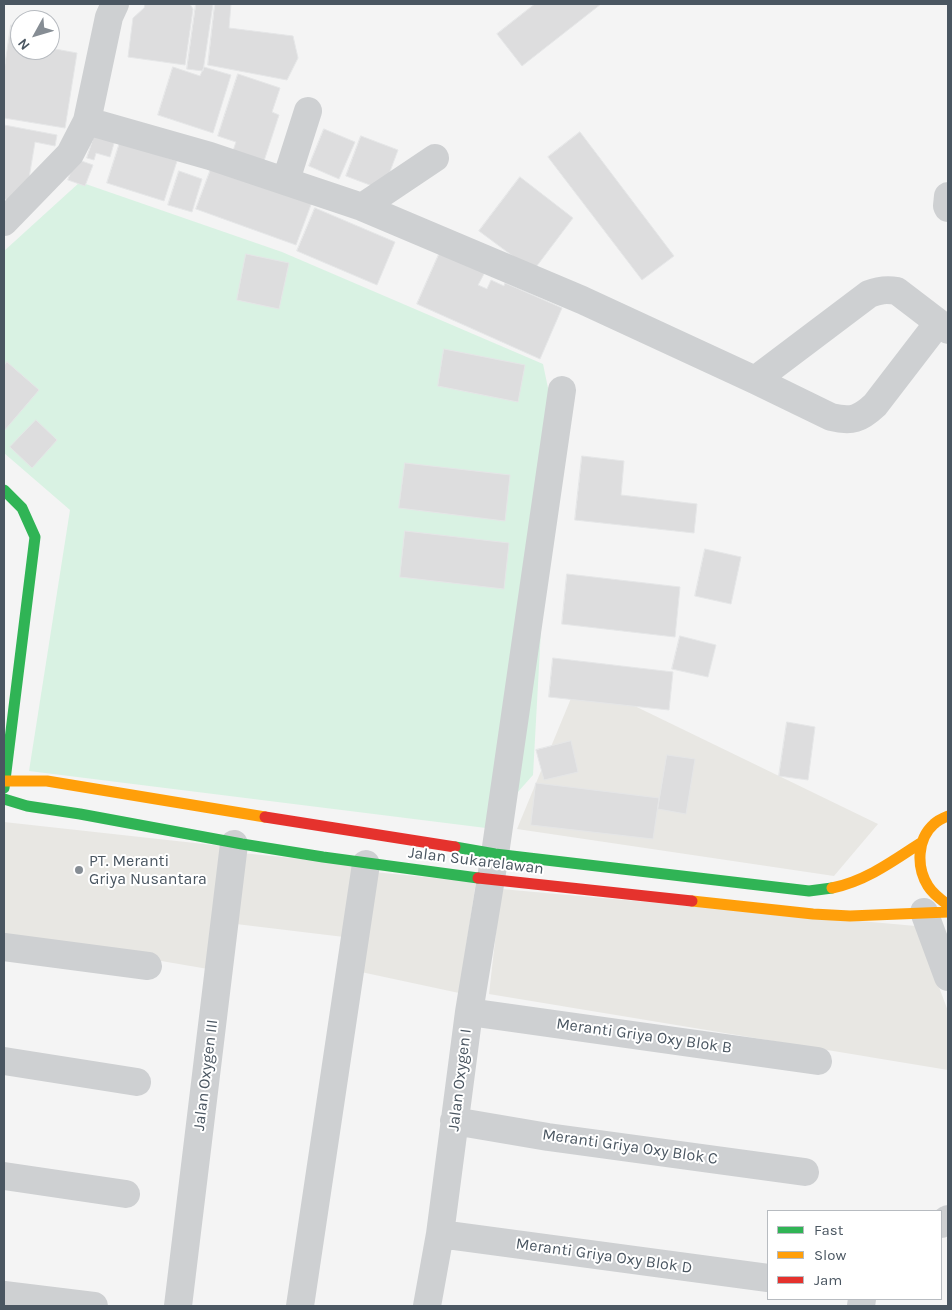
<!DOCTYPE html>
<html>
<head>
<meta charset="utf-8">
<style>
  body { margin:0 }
  #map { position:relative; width:952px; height:1310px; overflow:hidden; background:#f4f4f4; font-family:Karla,sans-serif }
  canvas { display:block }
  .frame { position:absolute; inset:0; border:5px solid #4a5661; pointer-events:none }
  .legend { position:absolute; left:767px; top:1210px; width:175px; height:90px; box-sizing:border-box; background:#fff; border:1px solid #b7bbc0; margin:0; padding:6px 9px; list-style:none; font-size:15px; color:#4a5661 }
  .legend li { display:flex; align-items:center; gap:10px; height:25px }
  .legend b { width:25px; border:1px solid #b7bbc0 }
  .north { position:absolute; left:10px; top:10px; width:50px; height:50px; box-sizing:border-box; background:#fff; border:1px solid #b7bbc0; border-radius:50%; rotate:231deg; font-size:14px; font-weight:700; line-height:20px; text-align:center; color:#4a5661 }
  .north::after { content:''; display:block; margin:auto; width:18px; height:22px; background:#868d94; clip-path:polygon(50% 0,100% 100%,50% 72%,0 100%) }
</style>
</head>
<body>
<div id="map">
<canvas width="952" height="1310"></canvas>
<div class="frame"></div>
<ul class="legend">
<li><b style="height:6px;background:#30b455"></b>Fast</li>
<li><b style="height:6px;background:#ff9f0a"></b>Slow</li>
<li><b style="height:6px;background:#e5322d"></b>Jam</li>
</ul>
<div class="north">N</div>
</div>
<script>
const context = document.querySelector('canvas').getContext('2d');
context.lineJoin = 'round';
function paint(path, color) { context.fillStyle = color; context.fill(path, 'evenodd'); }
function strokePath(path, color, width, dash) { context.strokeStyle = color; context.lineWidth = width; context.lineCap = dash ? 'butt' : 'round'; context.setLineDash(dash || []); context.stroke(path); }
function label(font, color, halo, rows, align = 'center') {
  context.font = font + ' Karla,sans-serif'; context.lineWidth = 4; context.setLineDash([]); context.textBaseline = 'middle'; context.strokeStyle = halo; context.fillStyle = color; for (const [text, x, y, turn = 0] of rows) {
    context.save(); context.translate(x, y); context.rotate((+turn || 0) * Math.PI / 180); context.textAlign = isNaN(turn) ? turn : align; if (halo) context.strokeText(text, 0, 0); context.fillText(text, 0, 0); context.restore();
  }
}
const commercial = new Path2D(`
  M579 679 878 824 834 876 517 829Z
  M4 822 222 846 208 969 4 934Z
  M242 853 353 864 344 937 236 924Z
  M374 872 476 882 459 993 361 972Z
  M501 889 916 926 948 1011V1070L489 994Z`);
const green = new Path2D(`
  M80 182 282 252 543 364 553 412 533 775 486 828 29 771 70 510 4 453V251Z`);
const building = new Path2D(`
  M145 4H190L193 9 185 65 128 57 133 18 144 8Z
  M196 4H213L203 71 187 69Z
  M215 4H231L229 28 293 36 298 58 287 80 208 65Z
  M535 4H601L522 66 497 34Z
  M11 25 20 27V50H50V48L77 53 65 128 4 118V71Z
  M173 67 200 76 204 67 231 75 213 133 158 115Z
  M238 74 280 88 272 112 279 115 264 161 233 151 236 142 218 136Z
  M4 125 57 135 55 146 35 142 27 190 17 201 4 199Z
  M324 129 355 142 339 179 309 166Z
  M580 132 674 256 642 280 548 157Z
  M95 133 115 140 110 157 96 153 94 160 87 158Z
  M361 136 398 150 383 190 346 176Z
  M120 142 177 161 164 201 107 183Z
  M76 159 93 165 85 186 68 180Z
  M212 166 312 202 296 245 196 209Z
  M179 171 202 179 192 212 168 205Z
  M520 177 573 218 533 271 479 231Z
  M315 208 395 242 377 285 297 251Z
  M440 252 485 272 478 285 487 289 491 280 504 286 505 283 562 308 540 359 417 304Z
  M246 254 289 263 279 309 237 300Z
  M444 349 525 365 518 402 438 386Z
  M7 362 39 390 4 431V366Z
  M36 420 57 440 32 468 10 447Z
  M582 456 624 461 621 495 697 504 694 533 575 520Z
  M405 463 510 475 505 521 399 508Z
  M405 531 509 543 504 589 400 577Z
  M705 549 741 557 731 604 695 596Z
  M567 574 680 587 675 637 562 624Z
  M680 636 716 645 708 677 672 669Z
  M553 658 673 672 669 710 549 697Z
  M787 722 815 727 808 780 779 776Z
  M571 741 578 772 544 780 536 750Z
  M667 755 695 759 686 814 658 809Z
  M536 783 659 798 653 839 531 825Z`);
const street = new Path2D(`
  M87 121 210 156 362 207 582 300 755 380 831 417C852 422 860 419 875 405L938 323
  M286 180 308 111
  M948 196 947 206 948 208
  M362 207 435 158
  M4 222 70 154 87 121 109 17 115 4
  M755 380 869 294C879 290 886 289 897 291L948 330
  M924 912 948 977
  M4 947 148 966
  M469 1012 818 1061
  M4 1061 137 1082
  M454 1121 548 1137 805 1172
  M4 1176 126 1194
  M941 1224 948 1219
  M440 1234 768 1278
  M4 1295 94 1306
  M178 1306 234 844
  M300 1306 366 864
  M427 1306 440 1234 469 1012 495 854 562 390
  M861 1306 862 1299`);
const fast = new Path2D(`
  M4 490 22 508 35 537 4 788
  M4 799 27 806 80 814 242 844 323 857 478 878
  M455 847 495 854 809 891 832 888`);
const slow = new Path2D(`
  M4 781H47L265 817
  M948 816C943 818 938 820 934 824 917 839 916 867 928 886 933 894 940 899 948 905
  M832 888C866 881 893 861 922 842
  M692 901 813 914 850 916 948 912`);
const jam = new Path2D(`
  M265 817 455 847
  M478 878 692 901`);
const markers = [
  [79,870,5,"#868d94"]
];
const poiNames = [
  ["PT. Meranti",89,861],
  ["Griya Nusantara",89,879]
];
const streetNames = [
  ["Jalan Sukarelawan",476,861,7],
  ["Meranti Griya Oxy Blok B",644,1036,8],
  ["Jalan Oxygen III",206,1075,-83],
  ["Jalan Oxygen I",460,1080,-83],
  ["Meranti Griya Oxy Blok C",630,1147,8],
  ["Meranti Griya Oxy Blok D",604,1256,8]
];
paint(commercial, '#e8e7e3');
paint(green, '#d9f2e3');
paint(building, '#ddddde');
strokePath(building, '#e5e6e7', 1);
strokePath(street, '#ced0d2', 28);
strokePath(fast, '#30b455', 11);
strokePath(slow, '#ff9f0a', 11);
strokePath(jam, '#e5322d', 11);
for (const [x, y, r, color] of markers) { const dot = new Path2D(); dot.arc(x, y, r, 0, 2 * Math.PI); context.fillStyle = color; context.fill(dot); strokePath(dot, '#fff', 2); }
label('16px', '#4a5661', '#fff', poiNames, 'left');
label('16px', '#4a5661', '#fff', streetNames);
</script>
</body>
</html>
